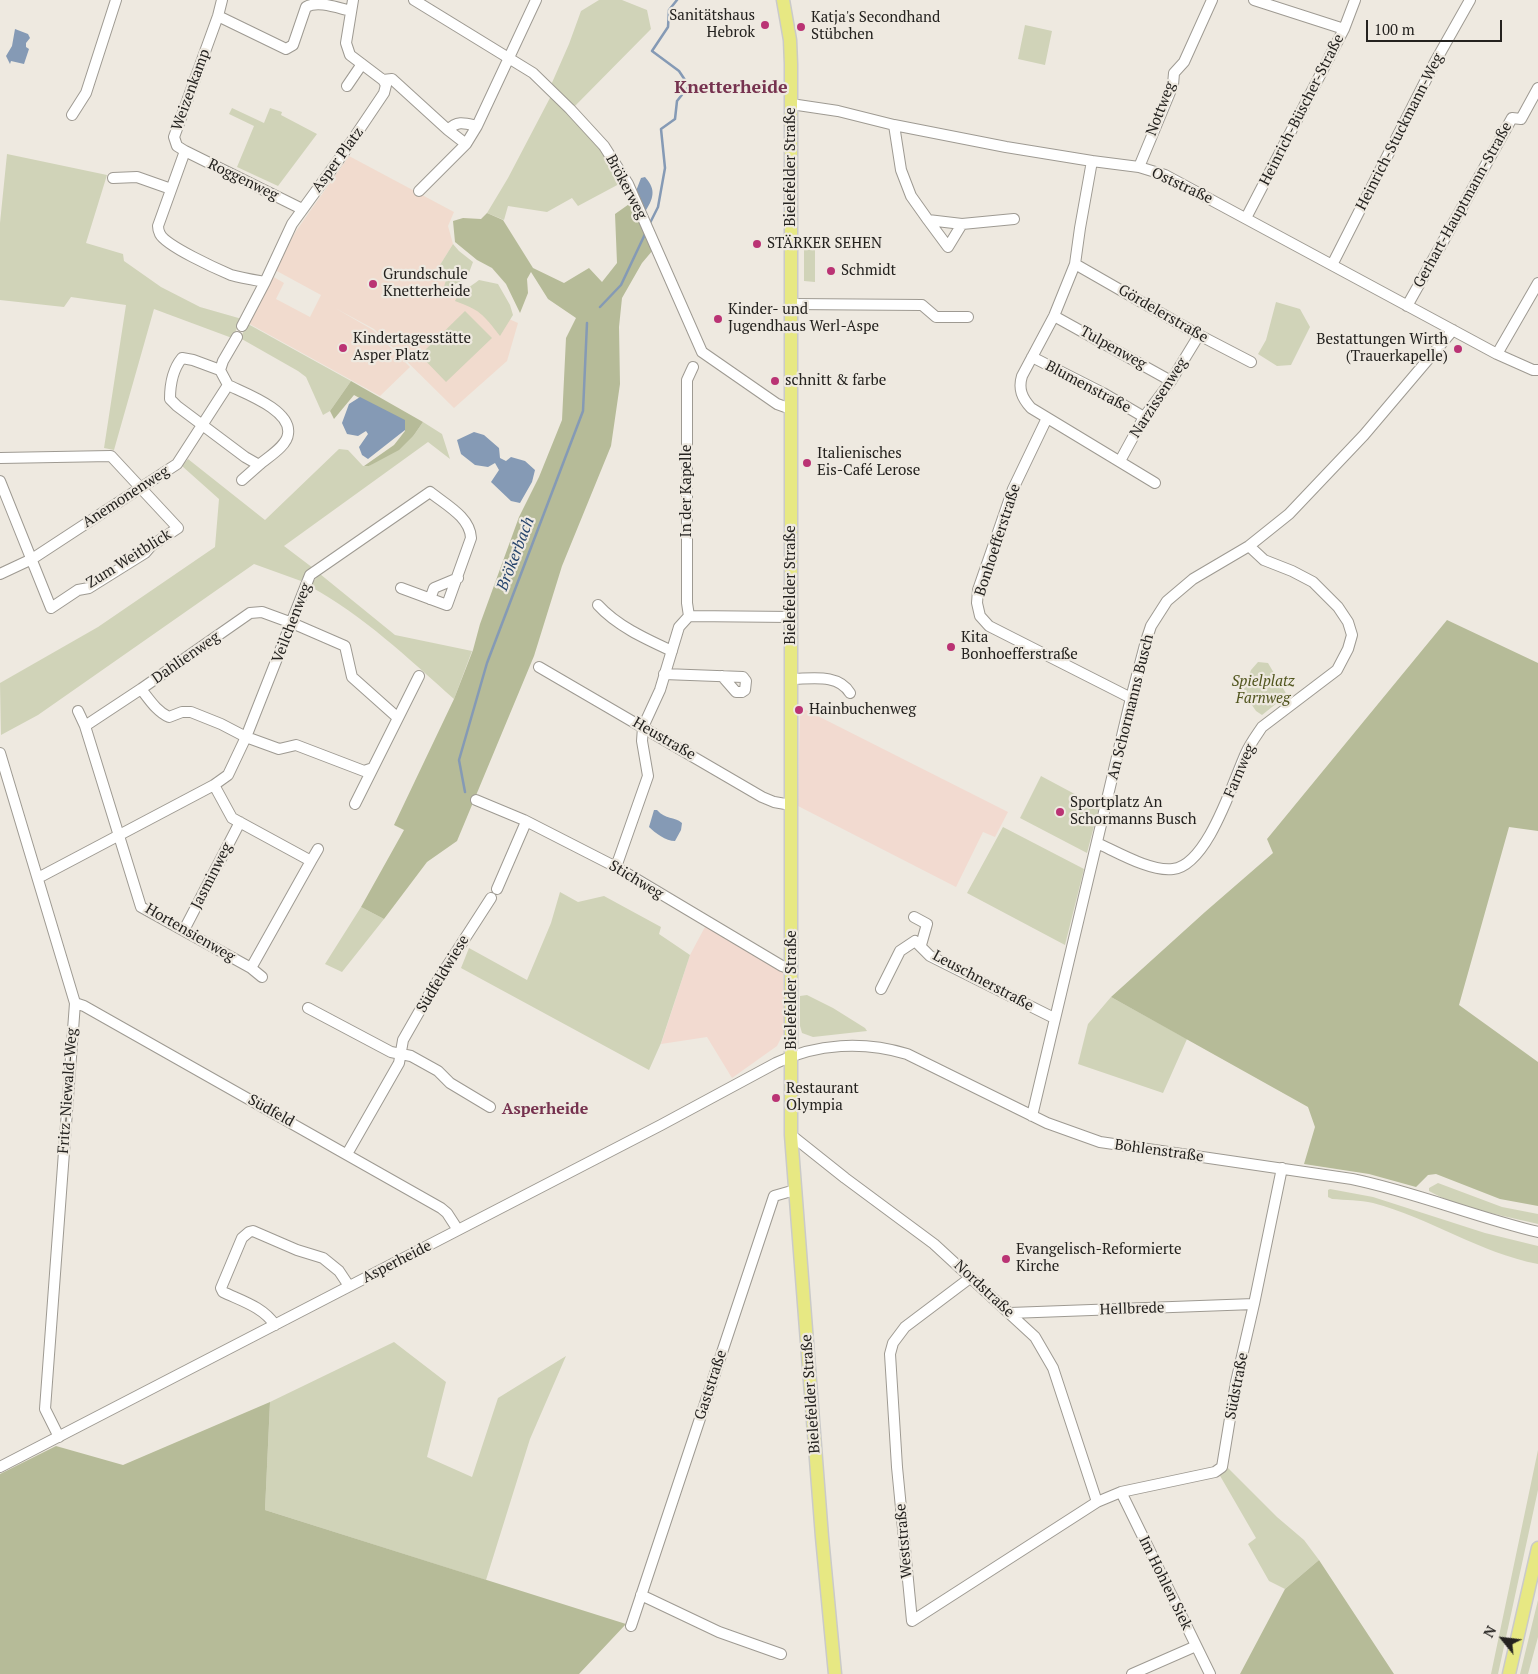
<!DOCTYPE html>
<html>
<head>
<meta charset="utf-8">
<style>
  body { margin:0 }
  #map { position:relative; width:1538px; height:1674px; overflow:hidden; background:#eee9e0; font-family:"PT Serif",serif }
  canvas { display:block }
  .north { position:absolute; left:1478px; top:1614px; width:50px; height:50px; -webkit-text-stroke:4px #eee9e0; paint-order:stroke; rotate:299deg; font-size:14px; font-weight:700; line-height:20px; text-align:center; color:#24221f }
  .north::after { content:''; display:block; margin:auto; width:18px; height:22px; background:#24221f; clip-path:polygon(50% 0,100% 100%,50% 72%,0 100%) }
  .scale { position:absolute; left:1366px; top:20px; width:136px; height:22px; box-sizing:border-box; border:2px solid #24221f; border-top:0; padding-left:6px; font-size:15px; line-height:18px; white-space:nowrap; color:#24221f; -webkit-text-stroke:4px #eee9e0; paint-order:stroke }
</style>
</head>
<body>
<div id="map">
<canvas width="1538" height="1674"></canvas>
<div class="north">N</div>
<div class="scale">100 m</div>
</div>
<script>
const context = document.querySelector('canvas').getContext('2d');
context.lineJoin = 'round';
function paint(path, color) { context.fillStyle = color; context.fill(path, 'evenodd'); }
function strokePath(path, color, width, dash) { context.strokeStyle = color; context.lineWidth = width; context.lineCap = dash ? 'butt' : 'round'; context.setLineDash(dash || []); context.stroke(path); }
function label(font, color, halo, rows, align = 'center') {
  context.font = font + ' "PT Serif",serif'; context.lineWidth = 4.5; context.setLineDash([]); context.textBaseline = 'middle'; context.strokeStyle = halo; context.fillStyle = color; for (const [text, x, y, turn = 0] of rows) {
    context.save(); context.translate(x, y); context.rotate((+turn || 0) * Math.PI / 180); context.textAlign = isNaN(turn) ? turn : align; if (halo) context.strokeText(text, 0, 0); context.fillText(text, 0, 0); context.restore();
  }
}
const commercial = new Path2D(`
  M800 707 1008 812 995 837 983 832 956 887 798 806Z
  M706 925 783 968 784 1032 777 1046 732 1078 707 1037 661 1044 690 955Z`);
const education = new Path2D(`
  M349 156 454 212 448 226 453 244 435 273 446 280 444 290 518 323 507 361 454 408 374 329 335 308 373 330 410 367 380 396 248 323 272 276 284 283 276 299 310 317 321 295 275 270 296 231Z`);
const green = new Path2D(`
  M599 0H622L647 10 651 29 573 108 551 85 569 44 581 11Z
  M1025 25 1052 31 1045 65 1018 59Z
  M552 94 602 147 621 183 578 206 572 198 547 212 508 206 504 220 487 213 508 178Z
  M232 108 264 123 270 108 282 112 281 115 317 134 278 186 237 167 254 126 229 114Z
  M7 154 107 175 86 243 123 254 124 261 161 287 200 307 242 319 232 338 154 309 114 450 104 448 126 305 71 297 64 307 0 300V223Z
  M453 244 459 251 473 262 467 278 443 290 446 280 435 273Z
  M804 249H815V282L804 281Z
  M479 280 498 284 510 305 513 315 500 336C483 314 480 310 455 301 459 292 472 286 479 280Z
  M1276 302 1300 309 1310 327 1291 365 1277 366 1258 354 1266 340Z
  M465 311 492 338 446 382 420 355Z
  M248 324 351 381 330 411 323 415 306 377 298 371 240 338Z
  M423 422 442 434 450 459 428 442 284 546 313 568 306 573 301 581 254 564 38 715 1 735 0 683 98 627 215 547 219 499 182 466 188 459 265 520 339 449 348 450 363 466H369L414 435Z
  M320 574 395 635 472 651 454 699C409 659 363 615 309 586Z
  M1258 662 1268 663 1287 695 1262 715 1256 711 1243 692 1251 670Z
  M1041 776 1099 807 1087 853 1020 818Z
  M1003 827 1084 869 1065 945 967 893Z
  M560 892 578 902 604 896 661 927 659 934 690 955 661 1043 649 1070 461 968 469 948 527 980 551 923Z
  M361 907 384 919 342 972 325 964Z
  M807 995 833 1008 865 1028 867 1031 813 1037 802 1033 800 1026V996Z
  M1111 997 1187 1039 1163 1093 1078 1064 1088 1024Z
  M1438 1183 1502 1207 1538 1214V1224C1505 1216 1458 1208 1429 1191V1188Z
  M1330 1189 1373 1197 1485 1233 1538 1246V1264C1480 1253 1430 1218 1373 1203 1360 1200 1345 1200 1332 1199L1328 1197V1190Z
  M394 1342 446 1382 427 1457 472 1477 498 1398 566 1356 530 1439 486 1580 265 1510 270 1402Z
  M1538 1450V1490L1498 1674H1491Z
  M1228 1468 1277 1517 1304 1540 1319 1560 1285 1589 1269 1581 1248 1544 1256 1538 1219 1474Z
  M1538 1600V1637L1528 1674H1520Z`);
const forest = new Path2D(`
  M632 202 653 250 642 263 622 298 619 327 620 384 611 446 562 566 534 656 457 841 427 862 384 919 361 907 404 830 394 825 454 699 473 650 480 624 519 517 539 477 562 420 566 338 576 318 548 299 531 272 527 279 528 293 520 313 506 284 492 268 477 260 455 242 453 221 463 218 481 219 487 213 503 220 533 268 564 283 589 268 602 282 617 263 615 214Z
  M351 381 423 422 414 435 399 450 369 466H364L394 445 405 431 404 423 354 395 334 419 330 411Z
  M1447 620 1538 663V831L1509 827 1459 1005 1538 1062V1206L1500 1199 1436 1174 1428 1175 1416 1187 1369 1174 1304 1164 1315 1127 1308 1107 1111 997 1205 912 1273 853 1267 839Z
  M270 1402 265 1510 626 1624 579 1674H0V1474L56 1446 123 1465Z
  M1319 1560 1394 1674H1240L1285 1589Z`);
const water = new Path2D(`
  M15 29 28 34 30 38 26 43V47L29 49 24 64 11 61 10 64 6 56 12 46Z
  M645 177C657 190 653 199 645 212L636 191 641 178Z
  M360 397 405 420V430L368 459 362 455 359 447 368 434 366 431 358 436 347 434 342 423 349 404Z
  M474 432 484 435 499 448 500 458 506 461 511 457 525 461 535 470 532 482 520 503 511 501 491 482 499 470 495 463 488 467 475 465 461 454 457 440Z
  M654 810H657C666 820 674 816 682 823L681 830 675 841C666 841 655 833 649 827Z`);
const stream = new Path2D(`
  M649 225 658 207 665 168 661 129 675 119 677 101 689 86 679 71 652 51 668 27 669 10 677 0
  M600 307 621 285 646 232
  M465 792 459 760 487 663 583 411 587 323`);
const minor = new Path2D(`
  M222 0 218 16 174 137 177 146 185 151 158 226C158 229 159 232 160 234 166 246 217 269 231 275 242 278 254 280 265 282
  M414 0 533 73 570 109 604 146 628 184 702 352 777 404 791 409
  M1254 0 1344 29
  M218 16 286 49 293 45 306 7C318 0 338 8 351 11
  M383 80 392 79 448 130
  M347 86 362 64
  M791 104 838 111 894 125 1006 147 1092 161 1139 167 1165 175 1497 354 1533 370H1538
  M72 115 86 93 116 0
  M894 125 901 170 911 196 928 220 962 224 1014 219
  M466 144 477 126
  M185 151 302 209
  M1092 161 1080 228 1075 264 1054 316 1022 376C1018 389 1022 398 1031 408L1155 483
  M1139 167 1173 85 1174 73 1184 62 1212 0
  M113 178 137 177 171 189
  M419 191 466 144 448 130C457 120 465 123 477 126L536 0
  M1246 218 1344 29 1355 0
  M928 220 948 247 962 224
  M1075 264 1199 335 1251 362
  M1332 265 1435 62 1470 0
  M791 304 922 305 936 317H968
  M1407 306 1512 118 1521 119 1538 88
  M1054 316 1171 381
  M242 326 265 282 292 224 345 151 384 93 386 85 383 80 350 55 346 43 353 0
  M1497 354 1538 283
  M1032 357 1103 393 1144 417
  M220 370 193 360 182 358C173 369 170 385 170 399L177 406 245 457 259 465C268 457 287 446 288 434 292 410 244 393 228 385
  M1047 418 1013 489 978 590 977 603 980 616 989 626 1131 698
  M0 458 111 456 178 528 151 546 145 553 89 588 78 590 51 608 0 481
  M1120 461 1144 417 1171 381 1199 335
  M242 480 259 465
  M0 574 32 559 177 464 228 385 220 370 223 361 237 337
  M430 599 434 588 458 578
  M598 605C617 626 646 639 672 651
  M689 616 687 603V380L693 367
  M539 667 762 797 774 802 791 805
  M664 674 743 677 746 681 745 690 742 692H736L722 676
  M791 679C811 679 838 673 850 693
  M141 689C149 699 157 712 169 717L182 712H191L221 724 246 737 279 749 296 745 364 771 373 768 398 718 352 677 345 646 292 623 262 612 250 613 141 689 85 726 141 907 251 968 311 861 232 818 214 785
  M78 711 85 726
  M398 718 419 676
  M0 753 75 1003 45 1409 59 1437
  M476 800 524 820 616 867 782 966 791 969
  M355 804 373 768
  M1097 843C1117 852 1151 872 1173 869 1208 865 1233 781 1246 753 1250 744 1256 736 1262 727L1337 670 1348 649 1352 635 1348 622 1338 607 1313 582 1292 571 1264 560 1249 546
  M311 861 318 849
  M616 867 648 776 642 741 643 727 660 690 679 627 689 616 791 617
  M38 878 214 785 228 775 246 737 310 575 430 492C446 505 470 517 471 538L447 605 401 588
  M497 889 526 822
  M914 917 927 924 921 945
  M184 930 240 822
  M251 968 262 977
  M881 989 900 951 915 941 930 956 1054 1018
  M75 1003 84 1006 441 1208 447 1213 458 1230
  M308 1008 391 1052 411 1056 438 1071 450 1083 490 1107
  M1032 1116 1131 698 1146 641 1151 626 1167 601 1193 579 1249 546 1289 514 1364 435 1453 330
  M791 1135 845 1178 934 1244 1035 1337 1053 1368 1097 1502
  M347 1154 399 1063 403 1040 431 991 491 898
  M970 1278 905 1327 893 1343 890 1354 897 1467 912 1621 1097 1502 1121 1492 1215 1472 1222 1467 1236 1382 1254 1304 1282 1168
  M1010 1313 1254 1304
  M275 1325C263 1307 242 1301 223 1292L221 1288 242 1238 249 1232 253 1231 297 1250 323 1258 339 1271 349 1286
  M0 1467 661 1125 776 1063C817 1043 864 1041 907 1054L1047 1123 1100 1142 1352 1179C1415 1192 1475 1217 1538 1232
  M1121 1492 1210 1674
  M641 1595 719 1632 781 1654
  M631 1626 774 1196 795 1190
  M1132 1674 1196 1646`);
const major = new Path2D(`
  M783 0 790 40 791 64V1135L822 1537 835 1674
  M1509 1674 1538 1548`);
const markers = [
  [765,25,5,"#ba3374"],
  [801,27,5,"#ba3374"],
  [757,244,5,"#ba3374"],
  [831,271,5,"#ba3374"],
  [373,284,5,"#ba3374"],
  [718,319,5,"#ba3374"],
  [343,348,5,"#ba3374"],
  [1458,349,5,"#ba3374"],
  [775,381,5,"#ba3374"],
  [807,463,5,"#ba3374"],
  [951,647,5,"#ba3374"],
  [799,710,5,"#ba3374"],
  [1060,812,5,"#ba3374"],
  [776,1098,5,"#ba3374"],
  [1006,1259,5,"#ba3374"]
];
const poiNames = [
  ["Sanitätshaus",755,16,"right"],
  ["Hebrok",755,33,"right"],
  ["Katja's Secondhand",811,18],
  ["Stübchen",811,35],
  ["STÄRKER SEHEN",767,244],
  ["Schmidt",841,271],
  ["Grundschule",383,275],
  ["Knetterheide",383,292],
  ["Kinder- und",728,310],
  ["Jugendhaus Werl-Aspe",728,327],
  ["Kindertagesstätte",353,339],
  ["Asper Platz",353,356],
  ["Bestattungen Wirth",1448,340,"right"],
  ["(Trauerkapelle)",1448,357,"right"],
  ["schnitt & farbe",785,381],
  ["Italienisches",817,454],
  ["Eis-Café Lerose",817,471],
  ["Kita",961,638],
  ["Bonhoefferstraße",961,655],
  ["Hainbuchenweg",809,710],
  ["Sportplatz An",1070,803],
  ["Schormanns Busch",1070,820],
  ["Restaurant",786,1089],
  ["Olympia",786,1106],
  ["Evangelisch-Reformierte",1016,1250],
  ["Kirche",1016,1267]
];
const streetNames = [
  ["Weizenkamp",191,90,-70],
  ["Nottweg",1161,109,-69],
  ["Heinrich-Büscher-Straße",1302,110,-63],
  ["Heinrich-Stuckmann-Weg",1400,132,-63],
  ["Asper Platz",338,160,-54],
  ["Bielefelder Straße",791,167,-90],
  ["Roggenweg",243,180,26],
  ["Oststraße",1182,186,25],
  ["Brökerweg",626,187,62],
  ["Gerhart-Hauptmann-Straße",1463,205,-61],
  ["Gördelerstraße",1163,314,30],
  ["Tulpenweg",1113,348,29],
  ["Blumenstraße",1088,387,28],
  ["Narzissenweg",1159,398,-57],
  ["In der Kapelle",687,491,-90],
  ["Anemonenweg",126,497,-33],
  ["Bonhoefferstraße",998,540,-72],
  ["Zum Weitblick",129,559,-32],
  ["Bielefelder Straße",791,585,-90],
  ["Veilchenweg",292,623,-69],
  ["Dahlienweg",186,658,-35],
  ["An Schormanns Busch",1131,707,-76],
  ["Heustraße",664,739,30],
  ["Farnweg",1240,771,-67],
  ["Jasminweg",212,876,-63],
  ["Stichweg",636,880,31],
  ["Hortensienweg",190,933,30],
  ["Südfeldwiese",443,974,-59],
  ["Leuschnerstraße",983,981,28],
  ["Bielefelder Straße",792,990,-90],
  ["Fritz-Niewald-Weg",68,1091,-86],
  ["Südfeld",271,1111,29],
  ["Bohlenstraße",1159,1151,8],
  ["Asperheide",397,1262,-27],
  ["Nordstraße",984,1289,43],
  ["Hellbrede",1132,1309,-2],
  ["Gaststraße",711,1385,-72],
  ["Südstraße",1237,1386,-79],
  ["Bielefelder Straße",811,1394,-94],
  ["Weststraße",904,1541,-95],
  ["Im Hohlen Siek",1165,1583,64]
];
const parkNames = [
  ["Spielplatz",1263,682],
  ["Farnweg",1263,699]
];
const waterNames = [
  ["Brökerbach",516,554,-69]
];
const neighbourhoodNames = [
  ["Asperheide",545,1109]
];
const quarterNames = [
  ["Knetterheide",731,88]
];
paint(commercial, '#f2dad0');
paint(education, '#f1dbce');
paint(green, '#d0d3b8');
paint(forest, '#b6bb98');
paint(water, '#859ab5');
strokePath(stream, '#859ab5', 2.5);
strokePath(minor, '#9e9a92', 12);
strokePath(major, '#cacac9', 15);
strokePath(minor, '#fff', 10);
strokePath(major, '#e7e883', 12);
for (const [x, y, r, color] of markers) { const dot = new Path2D(); dot.arc(x, y, r, 0, 2 * Math.PI); context.fillStyle = color; context.fill(dot); strokePath(dot, '#eee9e0', 2); }
label('15px', '#24221f', '#eee9e0', poiNames, 'left');
label('15px', '#24221f', '#eee9e0', streetNames);
label('italic 15px', '#50541d', '#eee9e0', parkNames);
label('italic 16px', '#27456d', '#eee9e0', waterNames);
label('bold 16px', '#76324f', '#eee9e0', neighbourhoodNames);
label('bold 18px', '#76324f', '#eee9e0', quarterNames);
</script>
</body>
</html>
